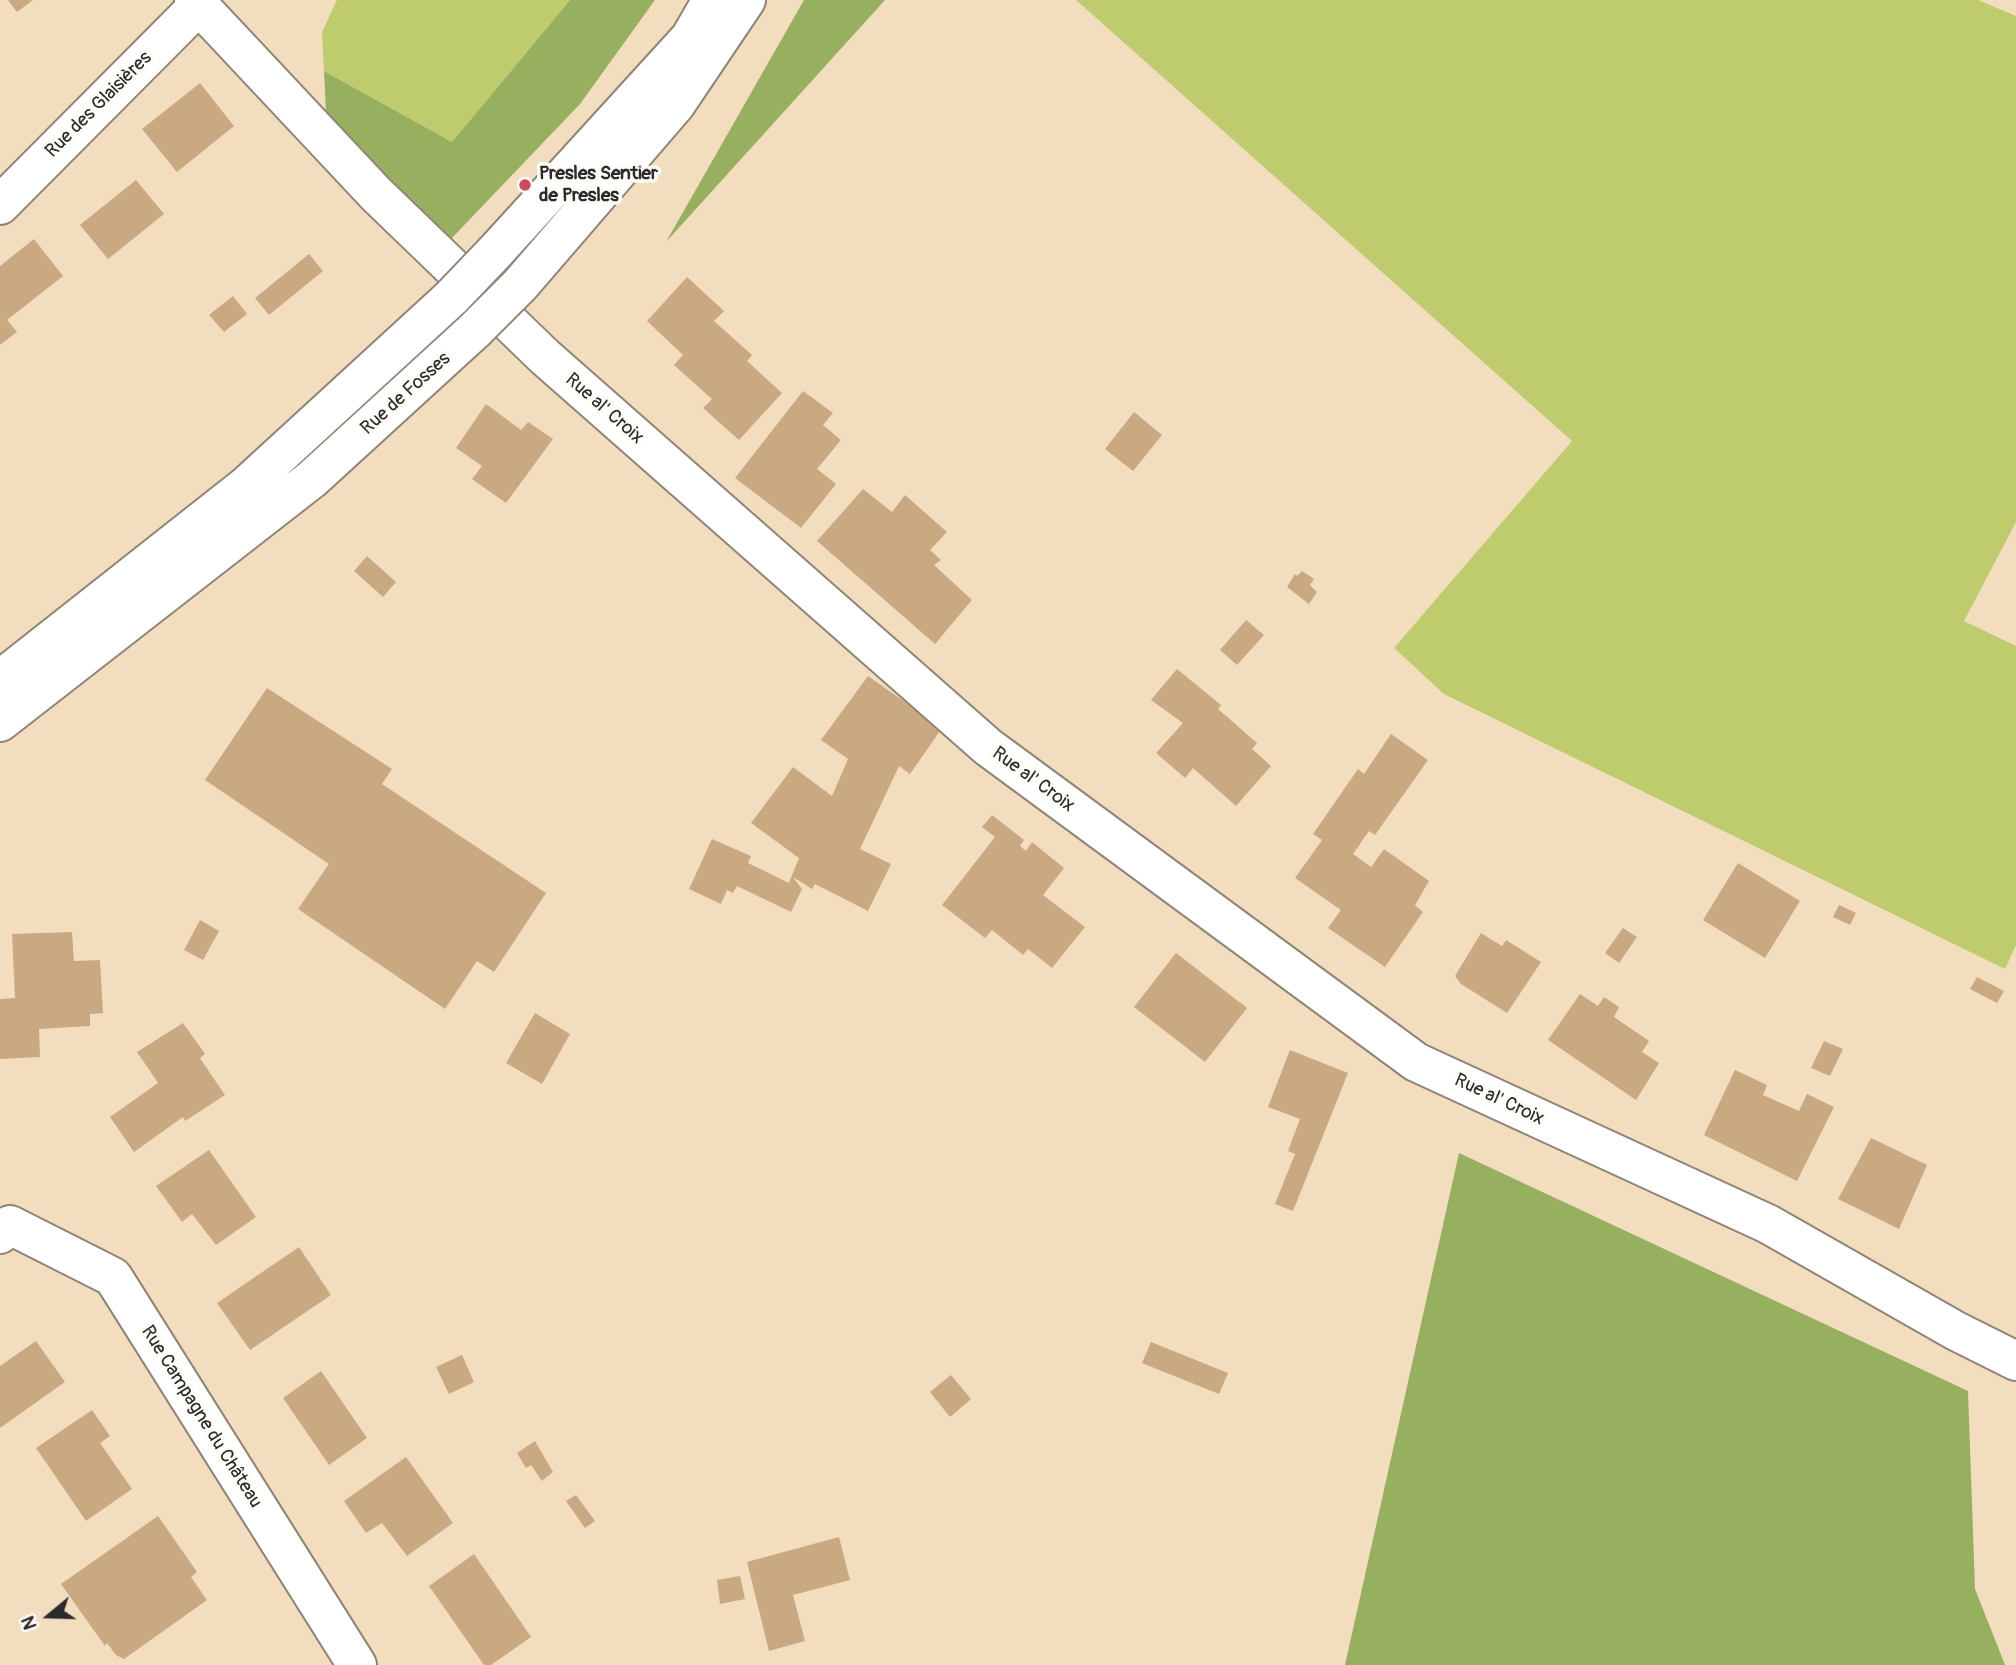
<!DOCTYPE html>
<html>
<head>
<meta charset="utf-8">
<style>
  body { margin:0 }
  #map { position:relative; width:2016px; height:1665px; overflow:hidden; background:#f3ddbf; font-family:Pangolin,sans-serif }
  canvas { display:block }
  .north { position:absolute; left:14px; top:1581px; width:70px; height:70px; -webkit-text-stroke:5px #fdfcf7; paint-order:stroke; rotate:251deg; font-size:19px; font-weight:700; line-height:28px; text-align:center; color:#2b2b2b }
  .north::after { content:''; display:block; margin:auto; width:24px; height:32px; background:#2b2b2b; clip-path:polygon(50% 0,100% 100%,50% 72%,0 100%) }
</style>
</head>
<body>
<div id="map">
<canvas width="2016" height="1665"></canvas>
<div class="north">N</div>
</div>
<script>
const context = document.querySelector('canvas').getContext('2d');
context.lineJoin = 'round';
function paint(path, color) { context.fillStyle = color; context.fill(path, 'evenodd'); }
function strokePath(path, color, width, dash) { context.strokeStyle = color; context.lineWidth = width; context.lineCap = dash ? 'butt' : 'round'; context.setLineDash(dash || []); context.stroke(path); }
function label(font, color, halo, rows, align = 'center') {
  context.font = font + ' Pangolin,sans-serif'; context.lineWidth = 7; context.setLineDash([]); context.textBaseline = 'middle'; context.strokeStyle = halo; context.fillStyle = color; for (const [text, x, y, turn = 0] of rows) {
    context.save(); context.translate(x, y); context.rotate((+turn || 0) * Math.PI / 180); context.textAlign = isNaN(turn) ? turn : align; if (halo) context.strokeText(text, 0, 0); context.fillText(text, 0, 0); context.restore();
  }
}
const green = new Path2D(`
  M337 0H570L452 142 324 71 322 32Z
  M1076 0H1978L2016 16V522L1964 621 2016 646V945L2005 969 1444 694 1394 648 1572 441Z`);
const forest = new Path2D(`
  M570 0H655L580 104 451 239 327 131 324 71 452 142Z
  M804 0H885L666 242Z
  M1459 1153 1968 1391 1975 1589 2005 1665H1345Z`);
const building = new Path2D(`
  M8 0H33L17 12Z
  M200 83 234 126 177 172 142 129Z
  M136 180 164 214 108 259 80 225Z
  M34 239 63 276 7 320 17 332 0 345V266Z
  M309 254 323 271 269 315 255 298Z
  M687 277 724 311 714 321 752 355 747 361 782 393 739 440 703 408 712 399 674 365 683 355 647 321Z
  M233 296 247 314 224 332 209 315Z
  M803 391 833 413 823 425 841 440 817 469 836 484 801 528 735 478Z
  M486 404 521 430 528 422 553 439 506 503 472 479 482 466 456 448Z
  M1134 412 1162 435 1133 471 1105 449Z
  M863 489 892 512 905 495 947 532 930 550 941 560 934 565 972 600 935 644 817 541Z
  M367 556 396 582 383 597 354 571Z
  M1302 571 1314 579 1310 585 1317 592 1309 604 1287 587 1295 574 1297 576Z
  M1246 620 1264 635 1237 665 1220 650Z
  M1177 669 1221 705 1218 709 1257 743 1252 749 1271 766 1236 806 1193 768 1185 778 1156 753 1183 723 1151 700Z
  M868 676 942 728 910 774 899 766 860 849 891 864 868 911 815 884 812 889 793 877 802 889 791 912 737 886 733 893 727 890 721 904 689 889 712 839 751 856 748 863 789 883 799 858 751 823 793 767 832 796 848 759 821 740Z
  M267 688 392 769 382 784 546 893 494 972 477 961 445 1009 298 909 329 864 205 780Z
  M1391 734 1428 760 1375 835 1369 831 1353 854 1371 867 1384 849 1429 881 1415 905 1423 912 1385 967 1328 928 1341 910 1295 878 1322 840 1313 834 1358 769 1364 774Z
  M992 815 1024 840 1020 846 1026 851 1032 842 1064 868 1043 895 1085 927 1052 968 1028 949 1023 955 992 930 985 938 942 905 995 837 982 827Z
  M1738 863 1800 901 1765 958 1703 920Z
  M1839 905 1856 913 1850 925 1833 917Z
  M200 920 219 931 203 960 184 950Z
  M1623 928 1637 937 1619 963 1605 953Z
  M72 932 74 961 100 960 103 1013 90 1014V1026L39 1029 40 1057 0 1059V999L15 998 12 934Z
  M1481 933 1502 946 1506 940 1541 962 1507 1013 1461 984 1455 976Z
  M1176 953 1247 1008 1205 1062 1134 1007Z
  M1977 977 2004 991 1997 1003 1970 989Z
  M1580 994 1598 1006 1604 997 1619 1007 1614 1017 1649 1041 1642 1052 1659 1063 1636 1100 1548 1040Z
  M535 1013 570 1034 542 1084 506 1063Z
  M183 1023 205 1054 200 1058 225 1095 185 1121 183 1117 134 1152 110 1117 158 1083 137 1052Z
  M1824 1041 1843 1049 1830 1076 1811 1068Z
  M1290 1050 1348 1073 1293 1211 1275 1204 1295 1154 1288 1151 1300 1119 1268 1107Z
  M1735 1070 1767 1085 1763 1095 1799 1111 1807 1094 1834 1107 1797 1181 1704 1135Z
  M1871 1138 1927 1165 1899 1229 1838 1199Z
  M209 1150 256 1217 216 1245 192 1214 182 1222 156 1186Z
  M299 1247 331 1295 250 1350 217 1303Z
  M36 1341 65 1382 0 1428V1366Z
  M1151 1342 1228 1373 1219 1394 1142 1363Z
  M462 1355 474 1382 449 1394 436 1367Z
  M321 1371 367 1438 329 1465 283 1398Z
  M951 1375 971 1399 950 1417 930 1392Z
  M92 1410 110 1436 100 1443 132 1489 86 1521 36 1448Z
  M535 1441 553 1472 542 1481 531 1465 526 1468 517 1453Z
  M406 1457 453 1523 407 1556 382 1523 366 1533 344 1501Z
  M576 1495 595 1521 585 1528 566 1501Z
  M158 1516 197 1572 191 1577 207 1600 124 1659 116 1655 107 1643 105 1646 61 1584Z
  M839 1537 850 1580 793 1595 805 1641 769 1651 747 1562Z
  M474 1554 531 1637 491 1665H484L429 1586Z
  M740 1576 745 1599 720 1604 717 1580Z`);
const minor = new Path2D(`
  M194 0 376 194 545 357 988 747 1416 1062 1768 1224 1956 1331 2016 1361
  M0 205 199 5
  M0 1234 10 1225 113 1277 357 1665`);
const secondary = new Path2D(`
  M495 252 690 38 712 0
  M520 285 676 104 746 0
  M0 680 246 486 451 298
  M0 722 312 479 475 330`);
const secondaryBridge = new Path2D(`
  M451 298 495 252
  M475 330 520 285`);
const markers = [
  [525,185,7,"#d1495b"]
];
const streetNames = [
  ["Rue des Glaisières",99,105,-45],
  ["Rue de Fosses",406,394,-42],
  ["Rue al' Croix",604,409,41],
  ["Rue al' Croix",1033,780,36],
  ["Rue al' Croix",1499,1100,25],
  ["Rue Campagne du Château",201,1417,58]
];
const poiNames = [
  ["Presles Sentier",539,174],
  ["de Presles",539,196]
];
paint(green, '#bfcc6d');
paint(forest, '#97b060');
paint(building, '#c9a981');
strokePath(minor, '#8f8475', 42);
strokePath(secondary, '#8f8475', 42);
strokePath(minor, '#fff', 38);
strokePath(secondary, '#fff', 38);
strokePath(secondaryBridge, '#8f8475', 42, []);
strokePath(secondaryBridge, '#fff', 38);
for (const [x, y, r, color] of markers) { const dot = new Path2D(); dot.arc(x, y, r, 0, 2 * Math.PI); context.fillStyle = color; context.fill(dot); strokePath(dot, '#fdfcf7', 2.5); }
label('19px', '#2b2b2b', '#fdfcf7', streetNames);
label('bold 19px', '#2b2b2b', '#fdfcf7', poiNames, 'left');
</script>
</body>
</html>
